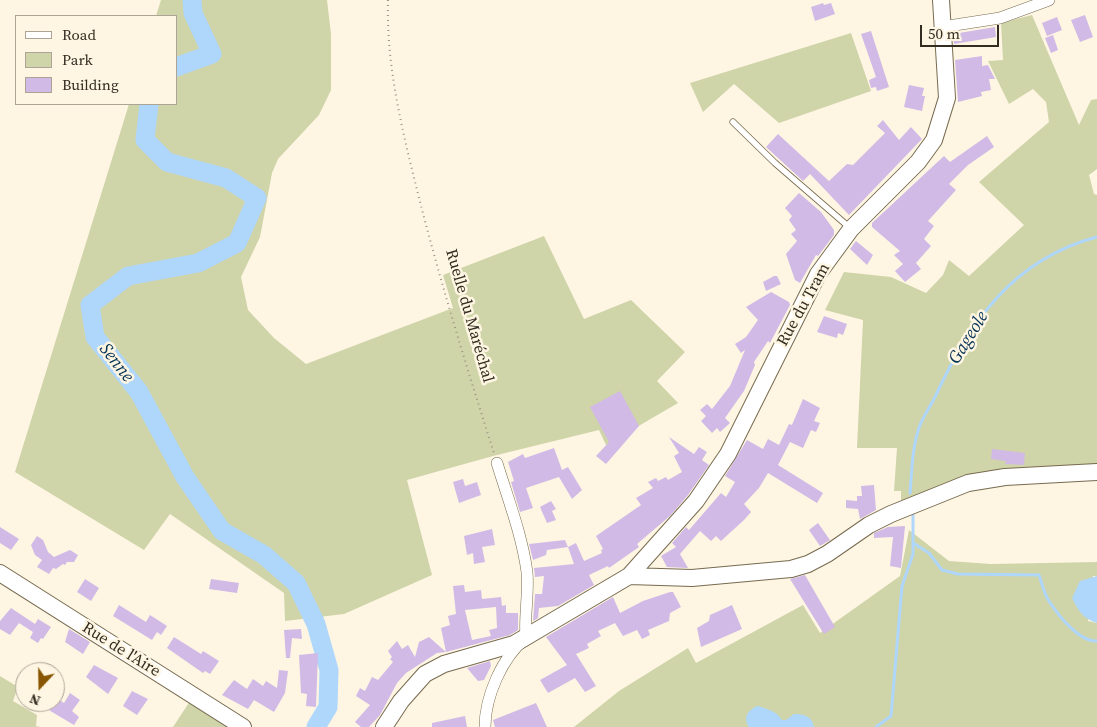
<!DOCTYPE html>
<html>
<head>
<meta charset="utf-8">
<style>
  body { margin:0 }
  #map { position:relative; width:1097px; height:727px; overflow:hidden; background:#fef6e3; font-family:"Source Serif 4",serif }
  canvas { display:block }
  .legend { position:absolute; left:15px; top:15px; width:162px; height:90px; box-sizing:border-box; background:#fef6e3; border:1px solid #aca595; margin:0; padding:6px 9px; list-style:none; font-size:15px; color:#322c21 }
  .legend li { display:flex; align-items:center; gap:10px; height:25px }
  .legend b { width:25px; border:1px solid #aca595 }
  .north { position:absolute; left:15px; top:662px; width:50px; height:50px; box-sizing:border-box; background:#fef6e3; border:1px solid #aca595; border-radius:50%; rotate:201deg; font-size:14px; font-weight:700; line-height:20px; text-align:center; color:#322c21 }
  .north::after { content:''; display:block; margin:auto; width:18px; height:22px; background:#850; clip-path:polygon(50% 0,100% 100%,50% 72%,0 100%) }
  .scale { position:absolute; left:920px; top:25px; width:79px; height:22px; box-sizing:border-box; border:2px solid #322c21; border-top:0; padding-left:6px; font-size:15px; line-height:18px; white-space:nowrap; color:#322c21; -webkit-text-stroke:4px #fef6e3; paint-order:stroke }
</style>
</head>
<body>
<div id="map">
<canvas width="1097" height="727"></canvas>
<ul class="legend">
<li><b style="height:6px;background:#fff"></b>Road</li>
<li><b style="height:14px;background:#cfd4a9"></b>Park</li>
<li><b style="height:14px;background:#d1bae6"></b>Building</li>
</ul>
<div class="north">N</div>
<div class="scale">50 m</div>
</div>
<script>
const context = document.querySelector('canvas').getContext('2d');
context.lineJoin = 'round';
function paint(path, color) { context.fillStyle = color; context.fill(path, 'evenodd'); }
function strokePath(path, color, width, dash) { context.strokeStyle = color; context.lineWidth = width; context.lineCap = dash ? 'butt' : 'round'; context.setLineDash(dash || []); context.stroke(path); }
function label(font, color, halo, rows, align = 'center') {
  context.font = font + ' "Source Serif 4",serif'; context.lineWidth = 5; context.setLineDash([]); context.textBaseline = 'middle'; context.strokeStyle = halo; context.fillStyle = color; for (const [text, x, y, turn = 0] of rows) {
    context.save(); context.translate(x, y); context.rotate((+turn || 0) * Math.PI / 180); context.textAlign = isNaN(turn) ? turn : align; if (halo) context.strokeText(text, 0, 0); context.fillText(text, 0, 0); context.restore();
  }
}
const green = new Path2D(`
  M161 0H327L331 34V90L319 115 278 159 272 173 260 237 241 277 248 310 274 338 306 364 453 308 443 275 544 236 584 319 631 300 685 352 657 381 678 403 606 445 599 430 493 456 407 480 432 575 344 614 285 621 284 593 170 514 144 550 15 472 129 104H176V16H156Z
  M1032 15 1079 125 1091 100 1097 99V169L1089 175 1094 194 1097 195V467L916 496 901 501V491H894L897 448H857L863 320 825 310 844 272 891 277 926 293 943 275 949 260 969 276 1024 225 979 182 1049 122 1046 102 1033 89 1009 104 988 61 1003 60 1001 23Z
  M851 33 871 91 779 123 734 84 703 112 690 83Z
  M909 530 949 561 991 564 1097 562V576H1093L1088 621 1097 623V727H574L619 691 688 648 696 663 803 605 820 633 900 576Z
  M0 676 18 687 13 701 37 715 36 726 40 727H0Z
  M196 692 252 727H173Z`);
const water = new Path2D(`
  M1097 576V623C1083 619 1078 610 1072 598L1080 581Z
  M758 706C767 709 777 711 782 720H786L794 714C804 714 812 716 814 727H749C742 717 749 709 758 706Z`);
const stream = new Path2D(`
  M910 493C912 470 912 446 920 425 924 415 930 407 935 397 969 323 1013 259 1097 237
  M913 543 929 553 942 570 958 574 1039 575C1042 583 1044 594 1049 601 1058 615 1079 642 1097 641
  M876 727 891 716 902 586 913 554V515`);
const river = new Path2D(`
  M176 67 212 54 193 13 192 0
  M149 104 145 140 167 162 226 178 257 198 237 243 198 263 128 276 90 305 95 337 139 392 185 477 222 531 264 555 296 583 316 624 329 670 328 707 316 727`);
const building = new Path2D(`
  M823 3 824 5 831 3 835 14 815 21 811 7Z
  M1085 15 1093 37 1080 42 1071 20Z
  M1057 17 1062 30 1047 36 1042 23Z
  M995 27 996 37 954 44 953 34Z
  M871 31 889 87 877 91 876 87 871 88 869 80 876 77 861 34Z
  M1053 35 1058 50 1051 53 1045 38Z
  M982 56V66L988 65 995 79H989L991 90 981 92 982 96 958 102 955 60Z
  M909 85 924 88 922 96H925L922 111 904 107Z
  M883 120 899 140 911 127 922 139 849 215 810 174 803 181 766 147 778 134 829 181 847 164 853 165 885 133 877 126Z
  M987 136 994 147 968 165 949 184 956 190 928 221 934 226 924 239 931 246 916 263 921 269 905 282 895 271 903 264 894 255 900 251 872 227V223L944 156 950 162Z
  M799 193 821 212 834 230V235L818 256 816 255 800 283 795 280 786 254 797 241 791 234 796 230 789 220 792 216 785 208Z
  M856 241 873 255 867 265 850 249Z
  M774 276H777L781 284 766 291 763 282Z
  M771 292 789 302 790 305 770 343 768 341 754 362 755 365 744 391 725 418 730 423 720 432 717 428 712 433 701 421 706 416 700 410 707 404 712 409 730 386 745 350 741 353 735 344 746 337 758 320 746 307Z
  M824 316 847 324 843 335 838 333 837 338 817 332Z
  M620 391 639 426 606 464 596 456 609 442 590 407Z
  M803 399 820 408 814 421 820 423 816 432 811 430 803 448 790 442 778 465 823 493 817 503 768 473 759 488 744 504 751 512 744 520 721 541 716 536 711 541 700 531 680 554 688 568 667 567 661 556 676 547 672 543 686 527 689 530 721 493 726 497 735 482 725 476 747 440 763 449 768 439 779 445 789 424 792 425Z
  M669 437 694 454 699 447 707 452 702 460 709 465 688 495 670 516 637 544 639 547 609 568 608 566 589 575 594 585 558 606 539 608 538 618 533 621 535 594H542L544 576 535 577 534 568 574 564 568 547 547 550 546 555 533 560 529 544 565 540 568 547 576 543 584 561 602 553 601 550 603 549 596 536 641 505 636 498 653 488 648 482 656 478 658 481 666 477 668 480 682 472 674 456 679 453Z
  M554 448 562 470 568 467 582 490 572 499 559 477 526 488 533 508 520 512 511 482 514 481 508 462 523 454 525 458Z
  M992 449 1025 453 1024 465 1005 464 1006 461 991 459Z
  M463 479 465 486 477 482 481 495 459 503 453 482Z
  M874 485 876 510 860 519 858 509 846 508V500L857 501V496H862L861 486Z
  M551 501 556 509 552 511 556 520 547 523 540 507Z
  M818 523 830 540 820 546 809 530Z
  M905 526 901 568 890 566 893 537 874 538V533L888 527Z
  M0 527 19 539 11 550 0 543Z
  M492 529 495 545 482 547 485 562 474 564 473 553 467 555 464 536Z
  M37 536 43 540 48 552 54 557 70 550 78 555 74 562H67L65 565 63 564 56 569 53 568 49 574 37 567 42 560 35 555 31 545Z
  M805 575 835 627 824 634 790 579Z
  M85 579 99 588 91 601 77 592Z
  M211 579 239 583 237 593 209 589Z
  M464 585 465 592 481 590 482 599 501 597 502 606 506 605V613H518V630L510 635 446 652 441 628 450 625 448 616 456 614 453 586ZM496 607 497 628 489 630 491 636 472 640 465 610Z
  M670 592H673L681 607 670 613 669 621 648 630 650 635 642 639 637 630 623 636 615 623 598 631 601 636 587 644 589 648 576 654 596 686 585 692 575 678 548 693 540 680 567 665 546 637 613 597 620 613 643 601Z
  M119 605 146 622 150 615 167 626 161 635 157 632 152 640 113 616Z
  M732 605 742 629 701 647 697 628 709 621 710 615Z
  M11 608 35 624 38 619 51 627 43 639 41 638 38 643 30 638 33 632 19 623 10 635 0 629V621Z
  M69 629 90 642 83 654 65 642Z
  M301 629 302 639 292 638 290 658H286L284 630Z
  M174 637 201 654 203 651 219 661 210 674 205 671 203 673 167 648Z
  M429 637 446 652 437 653 406 673 397 683 380 715 369 727H361L355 722 370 705 356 696 360 688 365 691 372 677 378 680 393 662 390 659 392 657 388 651 397 641 402 649 408 645 415 657 419 642Z
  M318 653 316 707 306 706 307 694 301 693 299 655Z
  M490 661 491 666 484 680 478 681 467 668Z
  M94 665 118 678 108 694 86 677Z
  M279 670 288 671 285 693 274 712 254 700 248 709 222 695 234 680 247 689 253 679 263 686 266 681 277 688Z
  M132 691 148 699 137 715 123 706Z
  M70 693 80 700 72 711 79 717 74 725 47 709 51 702H55V697L64 703Z
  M536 703 547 727H495L493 720Z
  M465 716 467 727H432V723Z`);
const path = new Path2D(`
  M388 0C386 68 403 133 419 198 441 284 467 369 494 453`);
const lane = new Path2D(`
  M733 122 775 163 849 227`);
const street = new Path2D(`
  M942 27 1000 18 1049 0
  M485 727C485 697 502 657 526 638 524 616 529 594 527 572 522 535 508 499 497 463`);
const secondary = new Path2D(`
  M0 573 243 727
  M629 576 692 578 791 569 808 564 827 554 869 525 891 514 968 483 1005 477 1097 472
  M384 727 401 701 425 674 444 664 514 644 629 576 696 501 728 454 818 274 851 229 918 162 934 140 947 98 941 0`);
const streetNames = [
  ["Rue du Tram",804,305,-61],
  ["Ruelle du Maréchal",469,316,74],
  ["Rue de l'Aire",121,650,32]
];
const waterNames = [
  ["Gageole",969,338,-58],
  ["Senne",116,363,52]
];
paint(green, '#cfd4a9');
paint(water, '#afd6fb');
strokePath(stream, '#afd6fb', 3);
strokePath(river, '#afd6fb', 19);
paint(building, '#d1bae6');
strokePath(lane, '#776a4f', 7);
strokePath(street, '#776a4f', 12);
strokePath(secondary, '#776a4f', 18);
strokePath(path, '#9b9485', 2, [1, 4]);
strokePath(lane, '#fff', 5.5);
strokePath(street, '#fff', 11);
strokePath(secondary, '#fff', 16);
label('16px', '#322c21', '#fef6e3', streetNames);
label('italic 18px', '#063456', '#fef6e3', waterNames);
</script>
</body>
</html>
